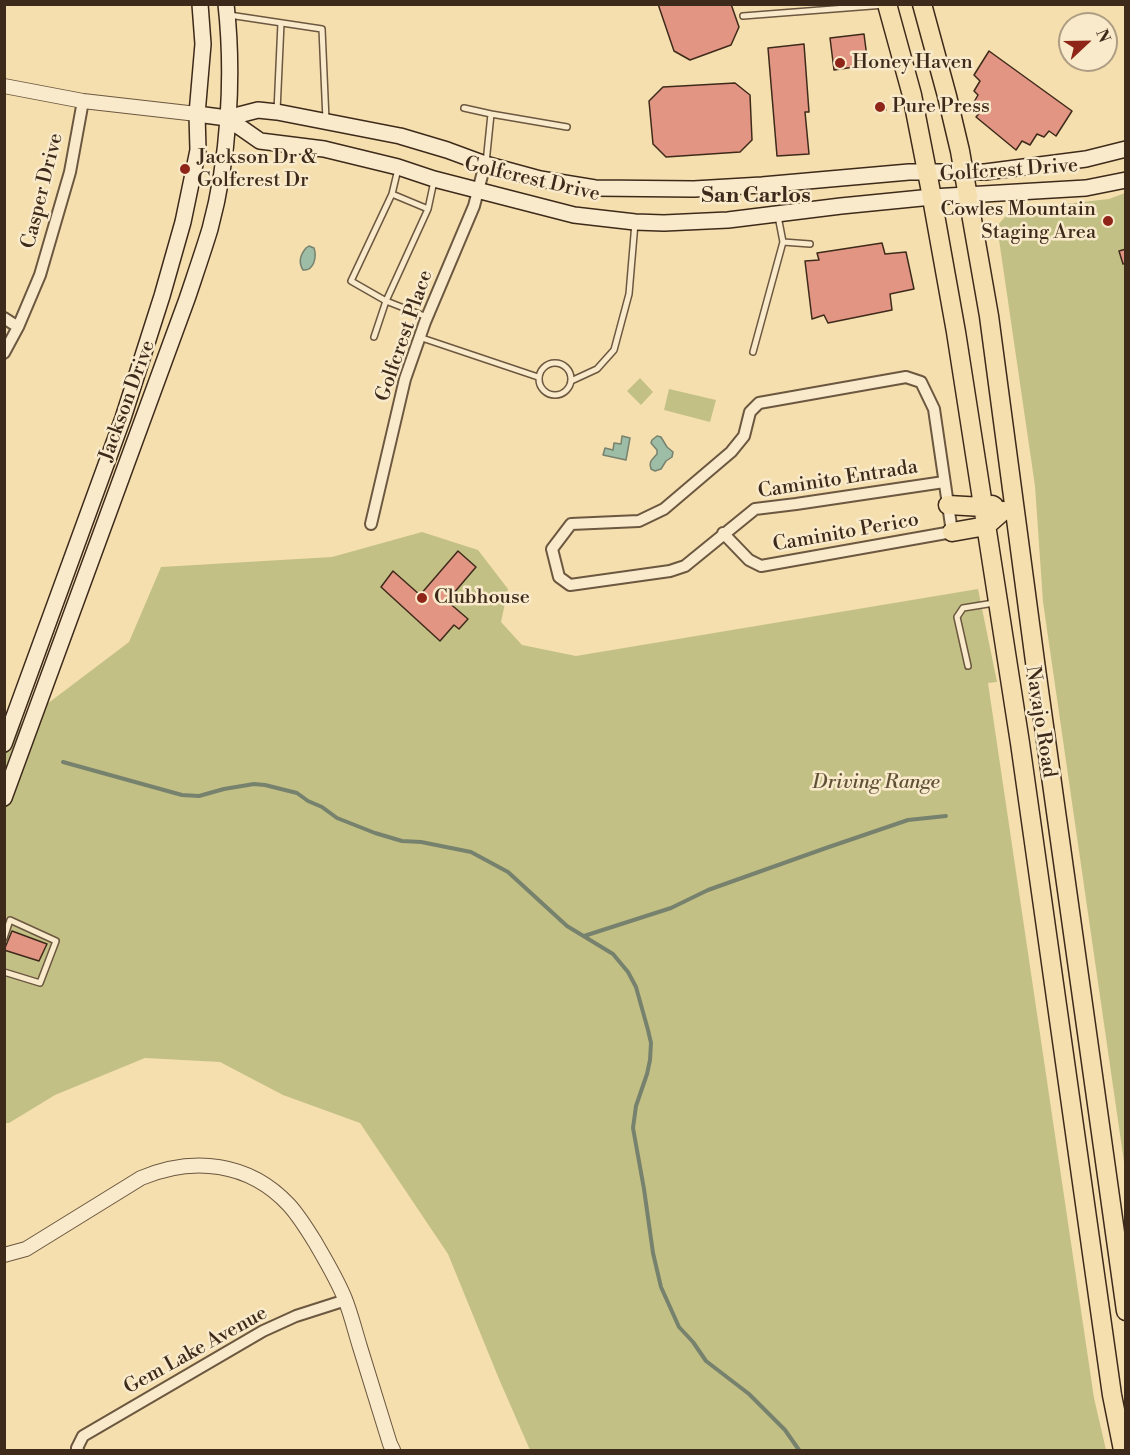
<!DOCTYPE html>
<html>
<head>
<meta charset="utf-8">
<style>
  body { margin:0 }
  #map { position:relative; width:1130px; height:1455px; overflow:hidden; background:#f5dfae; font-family:"Libre Bodoni",serif }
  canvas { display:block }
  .frame { position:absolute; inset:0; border:6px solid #3e2a1b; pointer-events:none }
  .north { position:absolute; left:1058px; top:12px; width:60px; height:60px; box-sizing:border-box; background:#f8eaca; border:2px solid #ae9d84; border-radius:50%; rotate:68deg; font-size:16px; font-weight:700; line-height:24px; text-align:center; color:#3e2a1b }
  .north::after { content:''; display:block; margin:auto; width:21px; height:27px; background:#8f2418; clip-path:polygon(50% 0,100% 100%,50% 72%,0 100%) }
</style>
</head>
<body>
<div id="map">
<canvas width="1130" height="1455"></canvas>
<div class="frame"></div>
<div class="north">N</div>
</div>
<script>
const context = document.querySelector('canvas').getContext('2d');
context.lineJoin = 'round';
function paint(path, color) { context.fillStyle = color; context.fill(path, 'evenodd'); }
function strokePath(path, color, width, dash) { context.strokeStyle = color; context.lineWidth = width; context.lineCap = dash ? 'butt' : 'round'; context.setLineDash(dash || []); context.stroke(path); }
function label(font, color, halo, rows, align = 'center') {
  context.font = font + ' "Libre Bodoni",serif'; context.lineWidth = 5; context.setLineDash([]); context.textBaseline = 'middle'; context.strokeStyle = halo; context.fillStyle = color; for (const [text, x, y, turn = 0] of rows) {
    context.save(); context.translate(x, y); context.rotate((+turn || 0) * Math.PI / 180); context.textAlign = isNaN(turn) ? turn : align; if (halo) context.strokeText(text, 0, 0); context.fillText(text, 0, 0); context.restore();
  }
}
const green = new Path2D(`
  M1125 193V1169L1043 602 1035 486 997 226 1011 210 1109 199Z
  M640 378 653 392 641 405 627 391Z
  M669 389 716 400 710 422 664 410Z
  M422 532 478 550 508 589 501 622 522 645 576 656 978 589 997 682 988 683 1094 1398 1106 1450H530L499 1379 448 1254 360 1123 283 1095 220 1062 145 1058 55 1095 9 1123H5L4 725 14 729 129 642 161 567 332 557Z`);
const water = new Path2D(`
  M309 246 314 248C317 257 314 271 303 270 298 262 300 255 306 248Z
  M622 436 630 438 626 460 603 455 605 448 613 450 614 443 621 444Z
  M657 436 661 437 667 447 673 452 672 457 666 461 661 469 655 471 651 469C648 461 653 459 657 454V450L651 443 652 440Z`);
const stream = new Path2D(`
  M63 762 182 795 199 796 224 789 254 784 265 785 297 793 308 801 322 807 337 818 375 833 402 841 421 842 471 852 508 872 567 926 613 954 628 972 636 987 648 1030 651 1043 650 1060 647 1074 636 1106 633 1128 644 1189 653 1253 661 1287 679 1327 693 1342 706 1361 749 1394 785 1430 799 1450
  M584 936 671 908 708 890 826 848 908 820 946 816`);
const building = new Path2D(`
  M658 4H731L739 27 731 45 690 60 674 51Z
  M864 34 868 65 834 70 830 38Z
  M804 44 809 112H805L809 154 777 156 768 48Z
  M989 51 1072 111 1056 136 1049 131 1044 137 1037 134 1030 145 1022 141 1016 150 976 117 982 110 974 102 978 95 974 91 980 81 974 75Z
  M735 83 750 95 752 140 740 152 666 157 653 144 649 101 663 87Z
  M884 102 886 110 877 112 875 104Z
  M882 243 885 254 906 252 914 289 890 294 892 310 828 323 824 315 812 319 805 261 819 260 817 253Z
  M1126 249V263L1123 264 1119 251Z
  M458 551 476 567 447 601 468 619 459 629 454 625 440 641 381 587 393 571 420 595Z
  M12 931 47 944 39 961 4 950Z`);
const service = new Path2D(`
  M229 15 322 29 326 120
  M743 16 885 5
  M464 108 491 114 486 163
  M277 111 281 23
  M491 114 567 127
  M392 194 428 209 386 301 351 281Z
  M392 194 398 169
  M428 209 434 181
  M783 242 810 244
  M374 337 386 301 427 317
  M419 337 538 377
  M753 352 783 242 778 216
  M539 379a16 16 0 1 1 32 0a16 16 0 1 1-32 0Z
  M571 381 597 369 614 350 629 294 635 223
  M968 666 957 617 963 608 994 603
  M4 938 10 920 56 941 40 983 4 972`);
const minor = new Path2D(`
  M4 318 18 327
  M4 353 18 327 40 275 70 172 83 101
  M371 524 405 379 425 322 474 206 485 164
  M723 533 749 560 761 566 952 532 934 409 921 382 906 377 759 403 750 412 744 436 731 452 664 509 639 521 571 524 552 549 559 577 570 585 670 571 685 566 755 509 796 504 944 482
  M78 1450 77 1448 83 1436 263 1331 296 1316 346 1300`);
const tertiary = new Path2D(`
  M4 86 83 101 197 114
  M4 1255 26 1249 141 1178C193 1156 249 1162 289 1205 299 1216 307 1229 315 1242 326 1261 337 1279 345 1299 351 1314 355 1331 360 1347 370 1379 380 1411 390 1444L393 1450`);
const secondary = new Path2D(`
  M197 114 227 118 258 110 277 112 400 136 447 150 485 164 540 179 595 188 694 189 762 185 909 172H985L1086 159 1126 149
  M227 118 260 141 324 149 398 167 434 179 574 215 635 222 664 223 728 220 841 206 932 197 1086 188 1126 180
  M4 744 123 418 162 296 183 222 198 150 197 114 203 44 200 4
  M4 798 187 299C195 275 203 252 210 229 229 159 234 76 226 4`);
const primary = new Path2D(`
  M887 4 912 95 930 187 956 332 1020 743 1112 1395 1123 1450
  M922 4 947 96 960 151 989 316 1036 669 1126 1311
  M948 505 983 507 992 505 994 506
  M952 532 986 526 1003 511`);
const markers = [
  [840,63,6,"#8f2418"],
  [880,107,6,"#8f2418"],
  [185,169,6,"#8f2418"],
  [1108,221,6,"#8f2418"],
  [422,598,6,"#8f2418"]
];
const poiNames = [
  ["Honey Haven",852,63],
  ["Pure Press",892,107],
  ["Jackson Dr &",197,158],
  ["Golfcrest Dr",197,181],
  ["Cowles Mountain",1096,210,"right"],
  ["Staging Area",1096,233,"right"],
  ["Clubhouse",434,598]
];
const streetNames = [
  ["Golfcrest Drive",1009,171,-4],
  ["Golfcrest Drive",532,180,13],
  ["Casper Drive",43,191,-76],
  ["Golfcrest Place",405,336,-71],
  ["Jackson Drive",128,401,-70],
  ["Caminito Entrada",838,480,-9],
  ["Caminito Perico",846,533,-10],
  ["Navajo Road",1040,722,81],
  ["Gem Lake Avenue",196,1351,-29]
];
const parkNames = [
  ["Driving Range",876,783]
];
const quarterNames = [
  ["San Carlos",756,197]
];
paint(green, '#c3c085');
paint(water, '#9dbda6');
strokePath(water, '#77826e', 1.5);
strokePath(stream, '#77826e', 4);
paint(building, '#e29582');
strokePath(building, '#3e2a1b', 1.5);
strokePath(service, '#6c5740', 8);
strokePath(minor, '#6c5740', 14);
strokePath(tertiary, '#6c5740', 16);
strokePath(secondary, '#3e2a1b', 18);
strokePath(primary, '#3e2a1b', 21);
strokePath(service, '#f8eaca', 5);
strokePath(minor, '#f8eaca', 10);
strokePath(tertiary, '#f8eaca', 14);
strokePath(secondary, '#f8eaca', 15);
strokePath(primary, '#f5dfae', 18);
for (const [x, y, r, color] of markers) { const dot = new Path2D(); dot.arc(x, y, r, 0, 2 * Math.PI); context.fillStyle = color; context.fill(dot); strokePath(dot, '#f8eaca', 2); }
label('20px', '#3e2a1b', '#f8eaca', poiNames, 'left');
label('20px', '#3e2a1b', '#f8eaca', streetNames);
label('italic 20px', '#5f5036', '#f8eaca', parkNames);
label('bold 22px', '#3e2a1b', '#f8eaca', quarterNames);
</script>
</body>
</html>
